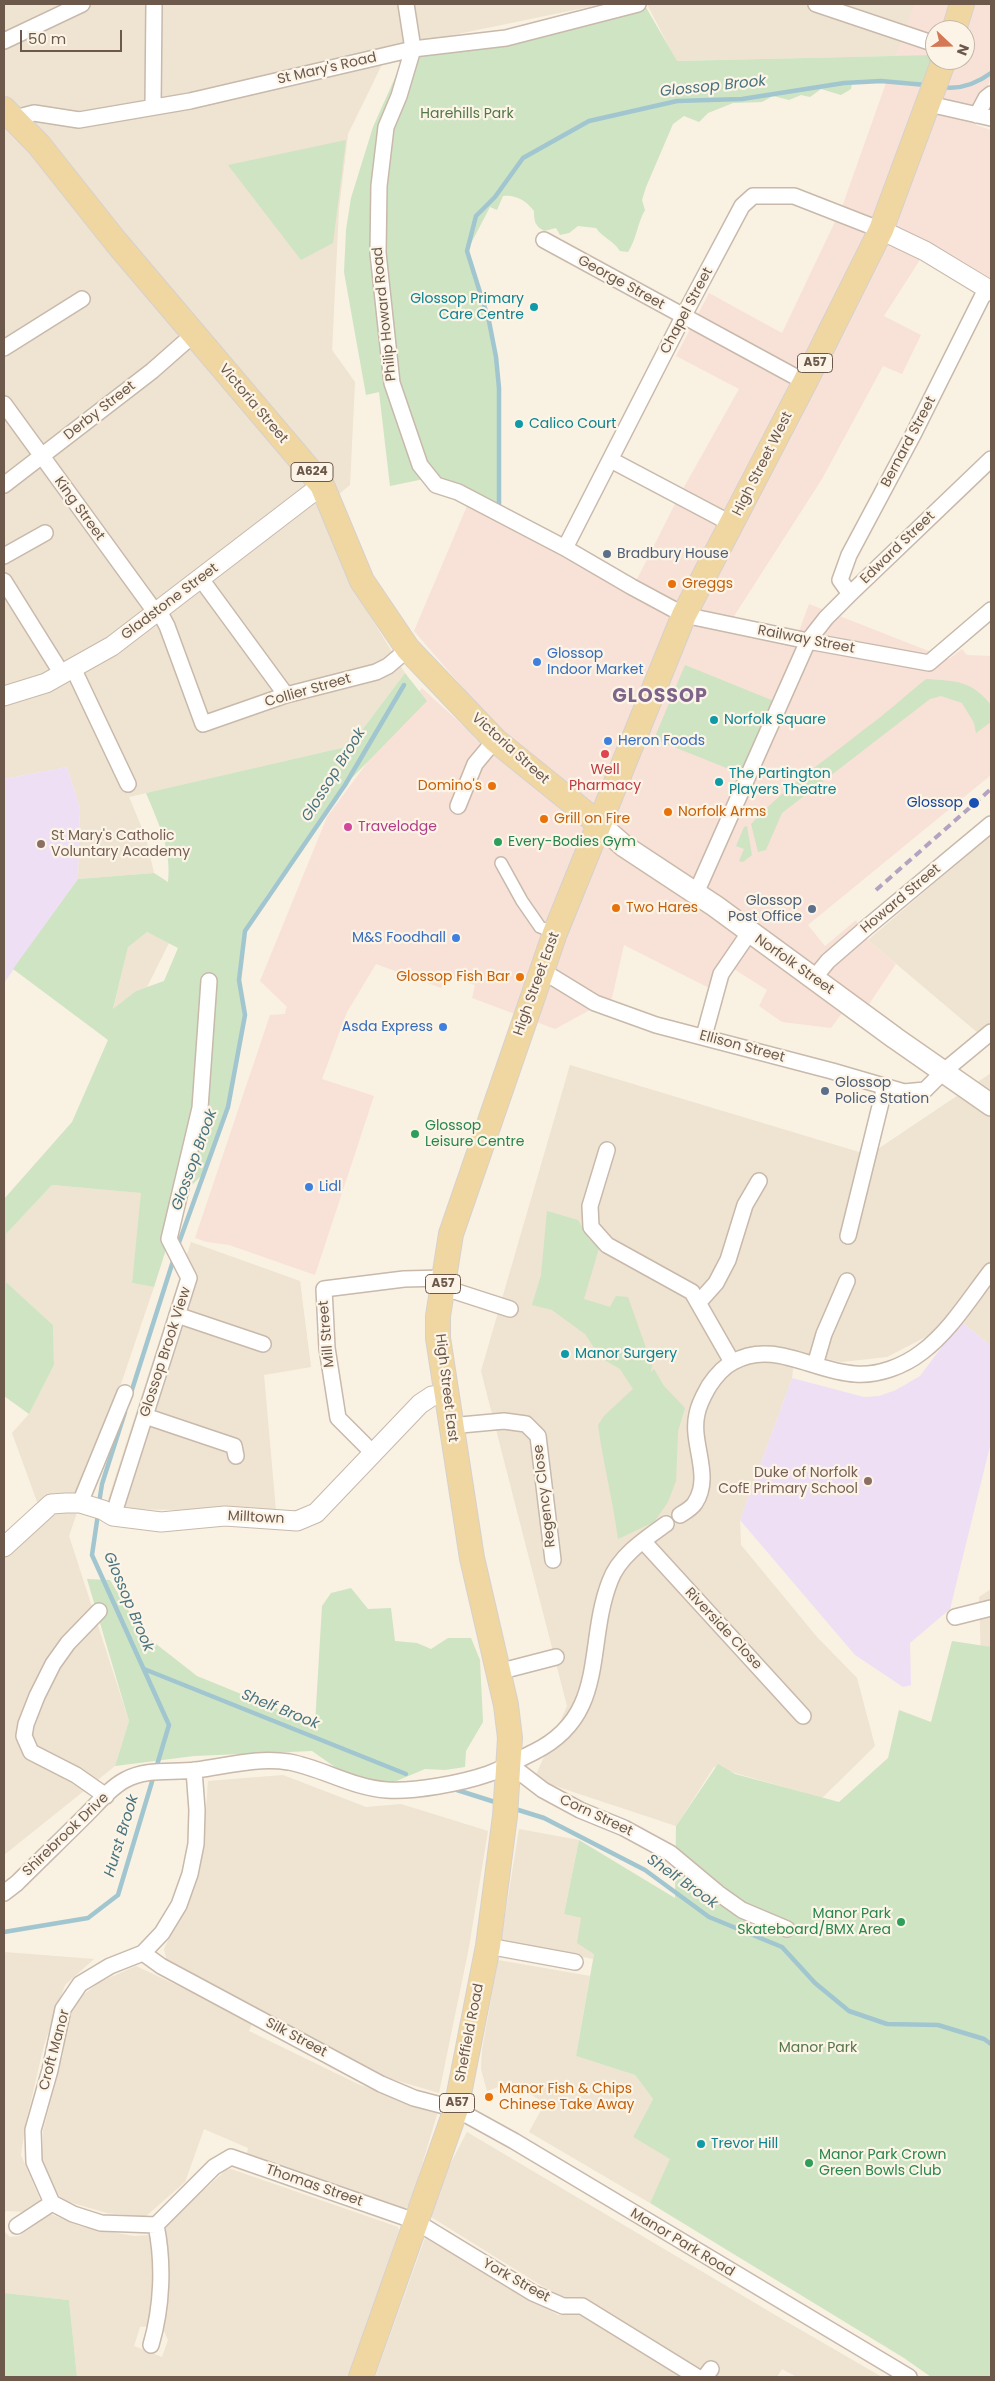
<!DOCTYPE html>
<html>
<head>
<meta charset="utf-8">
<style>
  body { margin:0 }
  #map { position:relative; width:995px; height:2381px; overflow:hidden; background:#f9f1e2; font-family:Poppins,sans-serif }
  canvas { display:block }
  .frame { position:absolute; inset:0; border:5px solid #6d594c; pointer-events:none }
  .north { position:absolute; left:925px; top:20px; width:50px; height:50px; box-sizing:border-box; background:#fcf5e7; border:1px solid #c3b7a9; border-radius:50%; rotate:111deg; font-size:14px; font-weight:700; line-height:20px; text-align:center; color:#6d594c }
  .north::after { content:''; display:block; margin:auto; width:18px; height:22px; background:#d57855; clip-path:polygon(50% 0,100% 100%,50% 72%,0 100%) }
  .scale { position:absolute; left:20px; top:30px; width:102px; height:22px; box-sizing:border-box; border:2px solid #6d594c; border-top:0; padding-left:6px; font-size:15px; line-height:18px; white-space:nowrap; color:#6d594c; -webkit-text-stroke:4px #fcf5e7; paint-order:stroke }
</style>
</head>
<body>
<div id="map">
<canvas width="995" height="2381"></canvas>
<div class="frame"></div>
<div class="north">N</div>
<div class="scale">50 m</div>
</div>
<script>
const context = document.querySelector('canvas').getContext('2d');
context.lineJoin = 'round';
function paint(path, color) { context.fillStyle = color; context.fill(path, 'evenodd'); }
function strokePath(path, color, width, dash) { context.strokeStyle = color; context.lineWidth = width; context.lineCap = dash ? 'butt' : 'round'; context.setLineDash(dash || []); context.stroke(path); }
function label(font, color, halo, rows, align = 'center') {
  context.font = font + ' Poppins,sans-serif'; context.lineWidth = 4.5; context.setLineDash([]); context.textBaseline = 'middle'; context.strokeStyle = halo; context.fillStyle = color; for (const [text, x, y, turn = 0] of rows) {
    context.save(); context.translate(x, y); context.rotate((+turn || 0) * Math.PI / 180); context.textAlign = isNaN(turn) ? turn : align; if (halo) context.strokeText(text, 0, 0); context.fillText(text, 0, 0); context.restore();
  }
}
const residential = new Path2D(`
  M4 4H603L390 48 348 134 339 209 332 350 355 382 350 485 323 507 361 601 405 673 350 746 129 797 146 838 154 873 78 879 80 808 67 767 4 779Z
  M647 4H954L935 30V55L676 61Z
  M991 835V1044L868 940Z
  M147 932 169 943 147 987 136 991 113 1010 128 946Z
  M570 1065 869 1155 991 1073V1346L961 1321 945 1327 887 1357 841 1362 795 1352 792 1378 740 1520 741 1545 817 1637 857 1678 875 1746 822 1798 714 1767 676 1826 534 1779 567 1706 481 1371Z
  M52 1185 142 1193 132 1283 154 1287 69 1536 129 1721 115 1766 4 1855V1540L39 1507 12 1433 29 1414 54 1365 53 1325 6 1282V1234Z
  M191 1242 300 1281 311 1367 264 1375 276 1511 105 1509Z
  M991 1589V1687L982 1688 979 1597Z
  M283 1775 366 1807 401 1804 488 1831 469 1947 439 2093 388 2078 167 1962 164 1949 194 1884 203 1853 208 1781Z
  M519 1829 579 1840 564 1914 581 1918 594 1954 593 1959 501 1941Z
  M4 1952 94 1959 65 1985 44 2045 26 2122 21 2155 41 2202 29 2212 6 2211 4 2215Z
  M498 1960 590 1976 576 2056 635 2075 653 2099 633 2137 671 2159 650 2203 529 2132 545 2103 518 2087 513 2096 504 2085 487 2091 481 2069 482 2050Z
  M136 1966 253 2021 249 2031 360 2085 438 2111 410 2205 404 2209 329 2184 247 2154 248 2148 204 2129 185 2182 145 2217 107 2213 62 2200 50 2181 42 2159 43 2131 63 2055 67 2020 75 2001 100 1982Z
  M467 2132 782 2319 882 2377H797L782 2369 777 2377H714L717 2372 701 2371 560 2297 431 2217 446 2172Z
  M231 2169 398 2227 399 2230 350 2377H77L69 2300 4 2293V2231L10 2237 19 2236 32 2227 43 2215 49 2213 79 2226 134 2236 151 2235 154 2248 151 2326 140 2327 134 2346 162 2357 168 2340 163 2329 166 2224 226 2170Z
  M425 2238 558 2315H582L681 2377H375Z`);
const commercial = new Path2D(`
  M914 4H991V76L976 125 991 130V291L925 252 884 316 921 335 902 374 883 366 822 479 729 624 796 639 809 604 949 659 962 649 967 655 991 656V775L808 925 825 946 856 920 868 940 896 964 861 1016 848 1005 831 1028 782 1022 759 1006 767 990 729 966 717 992 624 945 612 998 555 1029 472 998 475 985 448 977 441 988 376 964 347 1012 322 1079 374 1096 315 1275 229 1245 207 1242 195 1238 270 1015 285 1014 286 1009 287 1007 260 981 327 817 422 688 469 731 477 741 493 723 414 631 467 506 630 593 679 496 739 389 676 356 709 293 782 333 842 207ZM935 30H965V60H935Z`);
const education = new Path2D(`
  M67 767 80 808 78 879 4 983V779Z
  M961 1321 991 1346V1442L950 1609 910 1643 911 1685 903 1687 855 1655 740 1520 792 1378 864 1397 879 1396 896 1390 920 1376Z`);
const green = new Path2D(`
  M644 4 677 61 935 55 927 85 881 81 852 83 851 89 841 95 821 89 810 97 801 95 789 100 773 96 762 102 733 103 708 113 699 122 684 116 673 124 646 187 642 200 645 210C637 224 637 238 628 252L620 251C613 240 603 238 596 228L578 226 569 233 560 235 556 228 544 231C535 226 534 221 534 211 527 201 515 194 503 196L497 210 490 207 467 251 489 321 496 357 499 389V514L436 485 392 383 377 223 399 96 413 49Z
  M398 71 380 127 372 184 370 255 387 387 424 479 390 486 379 392 366 395 344 272 346 230 351 198 373 127Z
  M346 140 333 243 301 260 228 165Z
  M685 665 774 701 744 775 654 739Z
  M405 673 427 701 345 785 266 896 245 931 239 980 245 1015 228 1107 202 1175 184 1193 154 1287 132 1283 141 1193 52 1185 6 1234V1282L53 1325 54 1365 29 1414 4 1396V1199L72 1122 108 1040 13 969 78 879 154 873 168 882C172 850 158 822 146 793L350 746ZM147 932 178 948 164 981 136 991 113 1009 128 947Z
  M926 679C956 681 971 680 991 705V722L976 733 974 723 962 703 941 696 930 699 782 813 766 850 758 852 751 824C785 787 827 759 866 728 887 713 906 695 926 679Z
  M747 826 752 855 743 862 739 861 744 849 736 846 744 827Z
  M547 1211 578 1220 589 1239 599 1248 584 1299 610 1307 616 1296 628 1297 652 1365 651 1372 654 1369 664 1386 685 1408 678 1431 676 1481 668 1502 654 1522 618 1539C613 1500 603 1463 598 1425L604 1416 633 1389 620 1369 601 1358 585 1334 552 1310 532 1305 541 1275Z
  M87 1579 110 1580 142 1633 197 1676 315 1724 322 1606 331 1593 351 1588 368 1609 391 1608 395 1641 417 1643 431 1649 448 1638H471L480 1660 483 1722 466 1751 465 1767 445 1770 425 1769 394 1782 361 1781 335 1767 312 1751 194 1756 115 1766 129 1721Z
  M952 1641 991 1647V2377H931L904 2358 650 2203 670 2159 633 2137 653 2099 635 2075 576 2056 594 1954 577 1943 581 1918 564 1914 579 1840 675 1898 676 1826 718 1764 735 1774 839 1802 888 1758 899 1710 931 1722Z
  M4 2293 69 2300 77 2377H4Z`);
const stream = new Path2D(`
  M942 87C961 90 976 84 991 73
  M499 511V388L496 357 489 321 467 251 476 216 495 197 523 158 589 121 677 101 742 99 844 83 881 81 926 85
  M177 1248 228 1107 245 1015 239 980 245 931 345 785 404 685
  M130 1396 174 1258
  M99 1503 102 1484 125 1412
  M144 1669 406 1774
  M457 1790 498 1803
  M512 1808 544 1818 645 1870 709 1917 782 1947 815 1983 849 2011 887 2024 938 2025 984 2039 991 2044
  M4 1932 88 1918 118 1895 169 1725 92 1555 98 1514`);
const pedestrian = new Path2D(`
  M501 863 522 901 540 927 555 933`);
const minor = new Path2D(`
  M406 4 413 49 399 96 386 127 379 186 378 253 392 383 420 465 436 485 458 492 565 548 632 587 684 615 808 641 929 663 991 610
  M816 4 935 44
  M4 41 82 4
  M929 104 991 118
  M153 106 154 4
  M977 115 986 98 991 94
  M15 118 34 113 79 120 190 101 413 49 506 38 638 4
  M544 240 805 382
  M4 348 82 299
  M4 404 156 613
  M611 460 732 524
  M4 485 152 371 194 334
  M565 548 683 317 742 206 753 196H794L881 230
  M4 556 45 533
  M201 579 286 695
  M4 581 62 674
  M850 594 840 580 849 555 914 433 982 297 989 289
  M159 611 167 626 203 724 286 695 376 672 388 666 408 649
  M73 668 128 784
  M458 806 475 764 495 740
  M696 893 808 641 826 618 850 594 991 459
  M541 970 595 1003 656 1025 832 1071 904 1092 925 1090 944 1071 991 1032
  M814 978 828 961 866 928 991 824
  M704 1036 721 974 749 933
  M607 1150 590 1206 591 1227 607 1245 692 1292 732 1362
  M848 1236 885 1086
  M442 1287 510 1309
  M699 1302 716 1283 728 1260 745 1205 759 1181
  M177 1315 263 1344
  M815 1365 824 1334 847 1281
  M145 1416 234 1446 236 1456
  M450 1426 504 1421 526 1424 538 1436 553 1560
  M374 1454 338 1418 327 1348 324 1289 404 1279 444 1278
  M80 1503 125 1393
  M680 1515C685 1512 692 1508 695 1503 713 1476 690 1443 697 1414 699 1403 704 1395 709 1386 715 1377 723 1367 733 1362 773 1339 814 1372 855 1374 878 1376 904 1366 922 1352 950 1331 970 1298 991 1271
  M113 1516 189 1278 169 1239 200 1108 209 981
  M643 1541 803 1716
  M99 1611 68 1643 53 1664 37 1696 26 1724 24 1736 31 1752 76 1775 106 1796
  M955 1617 991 1608
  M498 1672 556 1657
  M509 1764 543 1790 580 1810 624 1828 670 1853 718 1893 742 1910 787 1929
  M194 1770 197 1810 196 1844 190 1874 179 1905 162 1933 143 1953 110 1966 80 1984 63 2009 50 2070 33 2130 34 2162 52 2203 73 2214 101 2223 156 2225 214 2167 231 2157 415 2221 533 2293 563 2306H582L697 2377
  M4 1893 17 1883C40 1860 64 1837 87 1814 98 1803 110 1788 125 1780 147 1768 172 1773 196 1770 227 1766 257 1757 289 1762 322 1768 353 1788 387 1790 414 1792 462 1783 488 1774 503 1769 519 1759 534 1752 609 1715 585 1645 610 1581 619 1556 645 1539 666 1524
  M488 1946 575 1962
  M143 1953 161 1966 381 2084 414 2098 456 2109 514 2141 909 2377
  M17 2226 52 2203
  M151 2345C162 2307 164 2264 156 2225
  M705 2377 711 2369`);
const tertiary = new Path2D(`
  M881 230 925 251 991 291
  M4 696 46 683 112 646 322 485
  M4 1547 51 1504 66 1503H80L103 1510 113 1516 161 1522 225 1516 297 1521 316 1513 420 1404 432 1396 445 1395`);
const secondary = new Path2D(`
  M599 824 624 846 715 906 895 1038 991 1105`);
const primary = new Path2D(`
  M954 30 962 4
  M4 109 39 145 116 242 322 485 362 581 408 649 495 740 599 824
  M361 2377 456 2109 488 1946 505 1816 510 1738 506 1705 472 1558 438 1338V1316L451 1234 555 933 684 615 805 382 881 230 944 60`);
const rail = new Path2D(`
  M876 890 991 789`);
const markers = [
  [534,307,5,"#0f9aa8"],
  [519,424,5,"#0f9aa8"],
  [607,554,5,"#5c6f8a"],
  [672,584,5,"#e8710a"],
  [537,662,5,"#3f7fe0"],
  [714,720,5,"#0f9aa8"],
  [608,741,5,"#3f7fe0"],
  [605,754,5,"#e0444e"],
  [719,782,5,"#0f9aa8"],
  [492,786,5,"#e8710a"],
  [974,803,6,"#1a4fb4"],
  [668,812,5,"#e8710a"],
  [544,819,5,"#e8710a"],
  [348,827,5,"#d1479c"],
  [498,842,5,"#2e9e5b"],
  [41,844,5,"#8d6e63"],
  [616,908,5,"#e8710a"],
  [812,909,5,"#5c6f8a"],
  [456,938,5,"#3f7fe0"],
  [520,977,5,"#e8710a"],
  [443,1027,5,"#3f7fe0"],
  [825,1091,5,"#5c6f8a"],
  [415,1134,5,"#2e9e5b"],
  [309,1187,5,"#3f7fe0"],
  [565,1354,5,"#0f9aa8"],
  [868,1481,5,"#8d6e63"],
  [901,1922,5,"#2e9e5b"],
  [489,2097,5,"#e8710a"],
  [701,2144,5,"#0f9aa8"],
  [809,2163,5,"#2e9e5b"]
];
const shields = [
  [815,363,35],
  [312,472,42],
  [443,1284,35],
  [457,2103,35]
];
const shieldNames = [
  ["A57",815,363],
  ["A624",312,472],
  ["A57",443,1284],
  ["A57",457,2103]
];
const streetNames = [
  ["St Mary's Road",327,69,-13],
  ["George Street",621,283,29],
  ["Chapel Street",687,311,-62],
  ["Philip Howard Road",385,314,-96],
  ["Victoria Street",253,404,50],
  ["Derby Street",100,411,-38],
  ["Bernard Street",909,442,-62],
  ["High Street West",763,464,-63],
  ["King Street",79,509,54],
  ["Edward Street",898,548,-44],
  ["Gladstone Street",170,602,-37],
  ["Railway Street",806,640,11],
  ["Collier Street",308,691,-16],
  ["Victoria Street",510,749,42],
  ["Howard Street",901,899,-40],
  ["Norfolk Street",794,965,35],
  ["High Street East",537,984,-70],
  ["Ellison Street",742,1047,15],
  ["Mill Street",327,1334,-95],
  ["Glossop Brook View",166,1352,-72],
  ["High Street East",446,1388,83],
  ["Regency Close",545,1496,-97],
  ["Milltown",256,1518,3],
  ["Riverside Close",723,1629,47],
  ["Corn Street",596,1816,25],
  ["Shirebrook Drive",66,1835,-44],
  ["Sheffield Road",470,2033,-79],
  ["Silk Street",296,2038,28],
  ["Croft Manor",55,2050,-75],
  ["Thomas Street",314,2186,19],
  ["Manor Park Road",682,2243,31],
  ["York Street",516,2281,29]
];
const parkNames = [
  ["Harehills Park",467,114],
  ["Manor Park",818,2048]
];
const cultureNames = [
  ["Glossop Primary",524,299,"right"],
  ["Care Centre",524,315,"right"],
  ["Calico Court",529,424],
  ["Norfolk Square",724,720],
  ["The Partington",729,774],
  ["Players Theatre",729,790],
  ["Manor Surgery",575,1354],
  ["Trevor Hill",711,2144]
];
const serviceNames = [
  ["Bradbury House",617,554],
  ["Glossop",802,901,"right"],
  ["Post Office",802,917,"right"],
  ["Glossop",835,1083],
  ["Police Station",835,1099]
];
const foodNames = [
  ["Greggs",682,584],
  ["Domino's",482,786,"right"],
  ["Norfolk Arms",678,812],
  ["Grill on Fire",554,819],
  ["Two Hares",626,908],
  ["Glossop Fish Bar",510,977,"right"],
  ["Manor Fish & Chips",499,2089],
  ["Chinese Take Away",499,2105]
];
const shopNames = [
  ["Glossop",547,654],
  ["Indoor Market",547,670],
  ["Heron Foods",618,741],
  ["M&S Foodhall",446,938,"right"],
  ["Asda Express",433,1027,"right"],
  ["Lidl",319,1187]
];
const healthNames = [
  ["Well",605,770],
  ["Pharmacy",605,786]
];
const transitNames = [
  ["Glossop",963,803]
];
const hotelNames = [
  ["Travelodge",358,827]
];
const educationNames = [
  ["St Mary's Catholic",51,836],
  ["Voluntary Academy",51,852],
  ["Duke of Norfolk",858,1473,"right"],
  ["CofE Primary School",858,1489,"right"]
];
const leisureNames = [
  ["Every-Bodies Gym",508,842],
  ["Glossop",425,1126],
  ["Leisure Centre",425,1142],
  ["Manor Park",891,1914,"right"],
  ["Skateboard/BMX Area",891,1930,"right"],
  ["Manor Park Crown",819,2155],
  ["Green Bowls Club",819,2171]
];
const waterNames = [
  ["Glossop Brook",713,87,-6],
  ["Glossop Brook",334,775,-58],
  ["Glossop Brook",195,1160,-70],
  ["Glossop Brook",128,1602,67],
  ["Shelf Brook",280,1710,22],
  ["Hurst Brook",122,1836,-73],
  ["Shelf Brook",682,1882,35]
];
const districtNames = [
  ["GLOSSOP",660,697]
];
paint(residential, '#efe3d1');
paint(commercial, '#f8e2d7');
paint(education, '#eedff5');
paint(green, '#cee4c3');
strokePath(stream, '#a1c6d0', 4.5);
strokePath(pedestrian, '#c8b9ab', 14);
strokePath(minor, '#c8b9ab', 18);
strokePath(tertiary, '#c8b9ab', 21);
strokePath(secondary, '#cbbaa9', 24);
strokePath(primary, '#d6d1cd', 26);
strokePath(pedestrian, '#fff', 11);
strokePath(minor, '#fff', 15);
strokePath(tertiary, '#fff', 19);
strokePath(secondary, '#fff', 21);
strokePath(primary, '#f0d7a1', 24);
strokePath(rail, '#b4a3c0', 4, [8, 5]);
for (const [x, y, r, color] of markers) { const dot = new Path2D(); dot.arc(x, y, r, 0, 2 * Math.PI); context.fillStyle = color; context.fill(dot); strokePath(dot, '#fcf5e7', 2); }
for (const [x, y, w] of shields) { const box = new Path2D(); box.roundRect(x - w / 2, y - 9.5, w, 19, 4); context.fillStyle = '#fcf5e7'; context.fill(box); strokePath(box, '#6d594c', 1); }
label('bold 12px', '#6d594c', null, shieldNames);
label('14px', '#6d594c', '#fcf5e7', streetNames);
label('14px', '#547748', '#fcf5e7', parkNames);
label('14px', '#0d838f', '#fcf5e7', cultureNames, 'left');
label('14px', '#4e5e75', '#fcf5e7', serviceNames, 'left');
label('14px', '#c56008', '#fcf5e7', foodNames, 'left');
label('14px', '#366cbe', '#fcf5e7', shopNames, 'left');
label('14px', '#be3a42', '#fcf5e7', healthNames);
label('14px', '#164399', '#fcf5e7', transitNames, 'right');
label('14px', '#b23c85', '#fcf5e7', hotelNames, 'left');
label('14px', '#785e54', '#fcf5e7', educationNames, 'left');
label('14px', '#27864d', '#fcf5e7', leisureNames, 'left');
label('italic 15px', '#48737e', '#fcf5e7', waterNames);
context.letterSpacing = '1px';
label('bold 19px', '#7e648a', '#fcf5e7', districtNames);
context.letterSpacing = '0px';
</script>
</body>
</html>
